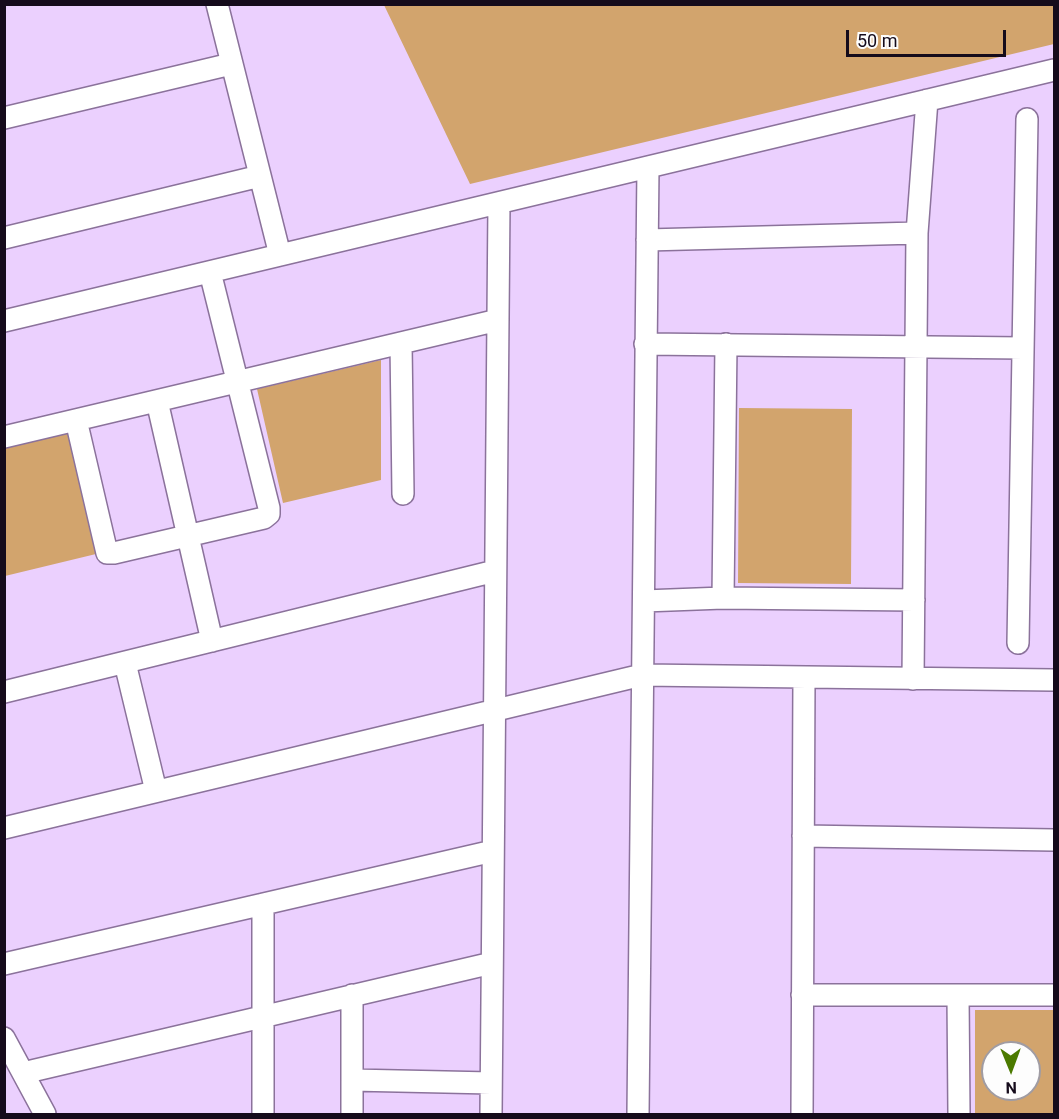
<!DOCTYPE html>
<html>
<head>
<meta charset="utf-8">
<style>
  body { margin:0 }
  #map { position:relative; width:1059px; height:1119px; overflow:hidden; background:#ebd0fe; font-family:Roboto,sans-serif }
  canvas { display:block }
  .frame { position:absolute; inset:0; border:6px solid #150b1b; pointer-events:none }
  .north { position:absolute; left:981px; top:1041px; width:60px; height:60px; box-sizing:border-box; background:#fdfdfd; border:2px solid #a09ca3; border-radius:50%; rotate:179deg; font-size:16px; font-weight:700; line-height:24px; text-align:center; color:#150b1b }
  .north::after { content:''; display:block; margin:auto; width:21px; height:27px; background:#4b7a00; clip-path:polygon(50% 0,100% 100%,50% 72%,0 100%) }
  .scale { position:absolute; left:846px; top:30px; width:160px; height:27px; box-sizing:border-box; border:3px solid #150b1b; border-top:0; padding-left:8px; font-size:18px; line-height:21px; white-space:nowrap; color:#150b1b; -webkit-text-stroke:4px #fdfdfd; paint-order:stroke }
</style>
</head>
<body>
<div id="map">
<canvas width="1059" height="1119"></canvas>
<div class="frame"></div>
<div class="north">N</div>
<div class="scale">50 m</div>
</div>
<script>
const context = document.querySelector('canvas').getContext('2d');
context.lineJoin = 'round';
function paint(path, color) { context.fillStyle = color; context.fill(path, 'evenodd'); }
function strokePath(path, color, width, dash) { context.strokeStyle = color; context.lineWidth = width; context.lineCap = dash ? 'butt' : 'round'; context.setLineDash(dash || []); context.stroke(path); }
const green = new Path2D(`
  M384 5H1054V44L470 184Z
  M381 360V480L283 503 257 389Z
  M739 408 852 409 851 584 738 583Z
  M70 432 96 554 5 576 4 448Z
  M975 1010H1054V1114H975ZM993 1053H1029V1089H993Z`);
const street = new Path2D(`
  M217 4 280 255
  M4 118 231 64
  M4 238 260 176
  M647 240 917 233
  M4 321 1054 70
  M401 343 403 494
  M645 344 1023 348
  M726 344 723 598 914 600
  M157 401 212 641
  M76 420 107 553H114L264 518 269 514V508L210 272
  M4 437 498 320
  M644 601 723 598
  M1018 643 1027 119
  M125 663 156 791
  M913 679 917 233 927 100
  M4 692 495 571
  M4 828 642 675 1054 680
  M803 836 1054 840
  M263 904V1114
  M4 964 493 851
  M802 995H1054
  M958 995 959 1114
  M4 1038 45 1114
  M23 1073 492 963
  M352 1080 491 1083
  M352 1114V995
  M491 1114 499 203
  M638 1114 648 167
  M802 1114 804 677`);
paint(green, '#d2a46d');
strokePath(street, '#8b729b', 24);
strokePath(street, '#fff', 21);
</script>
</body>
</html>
